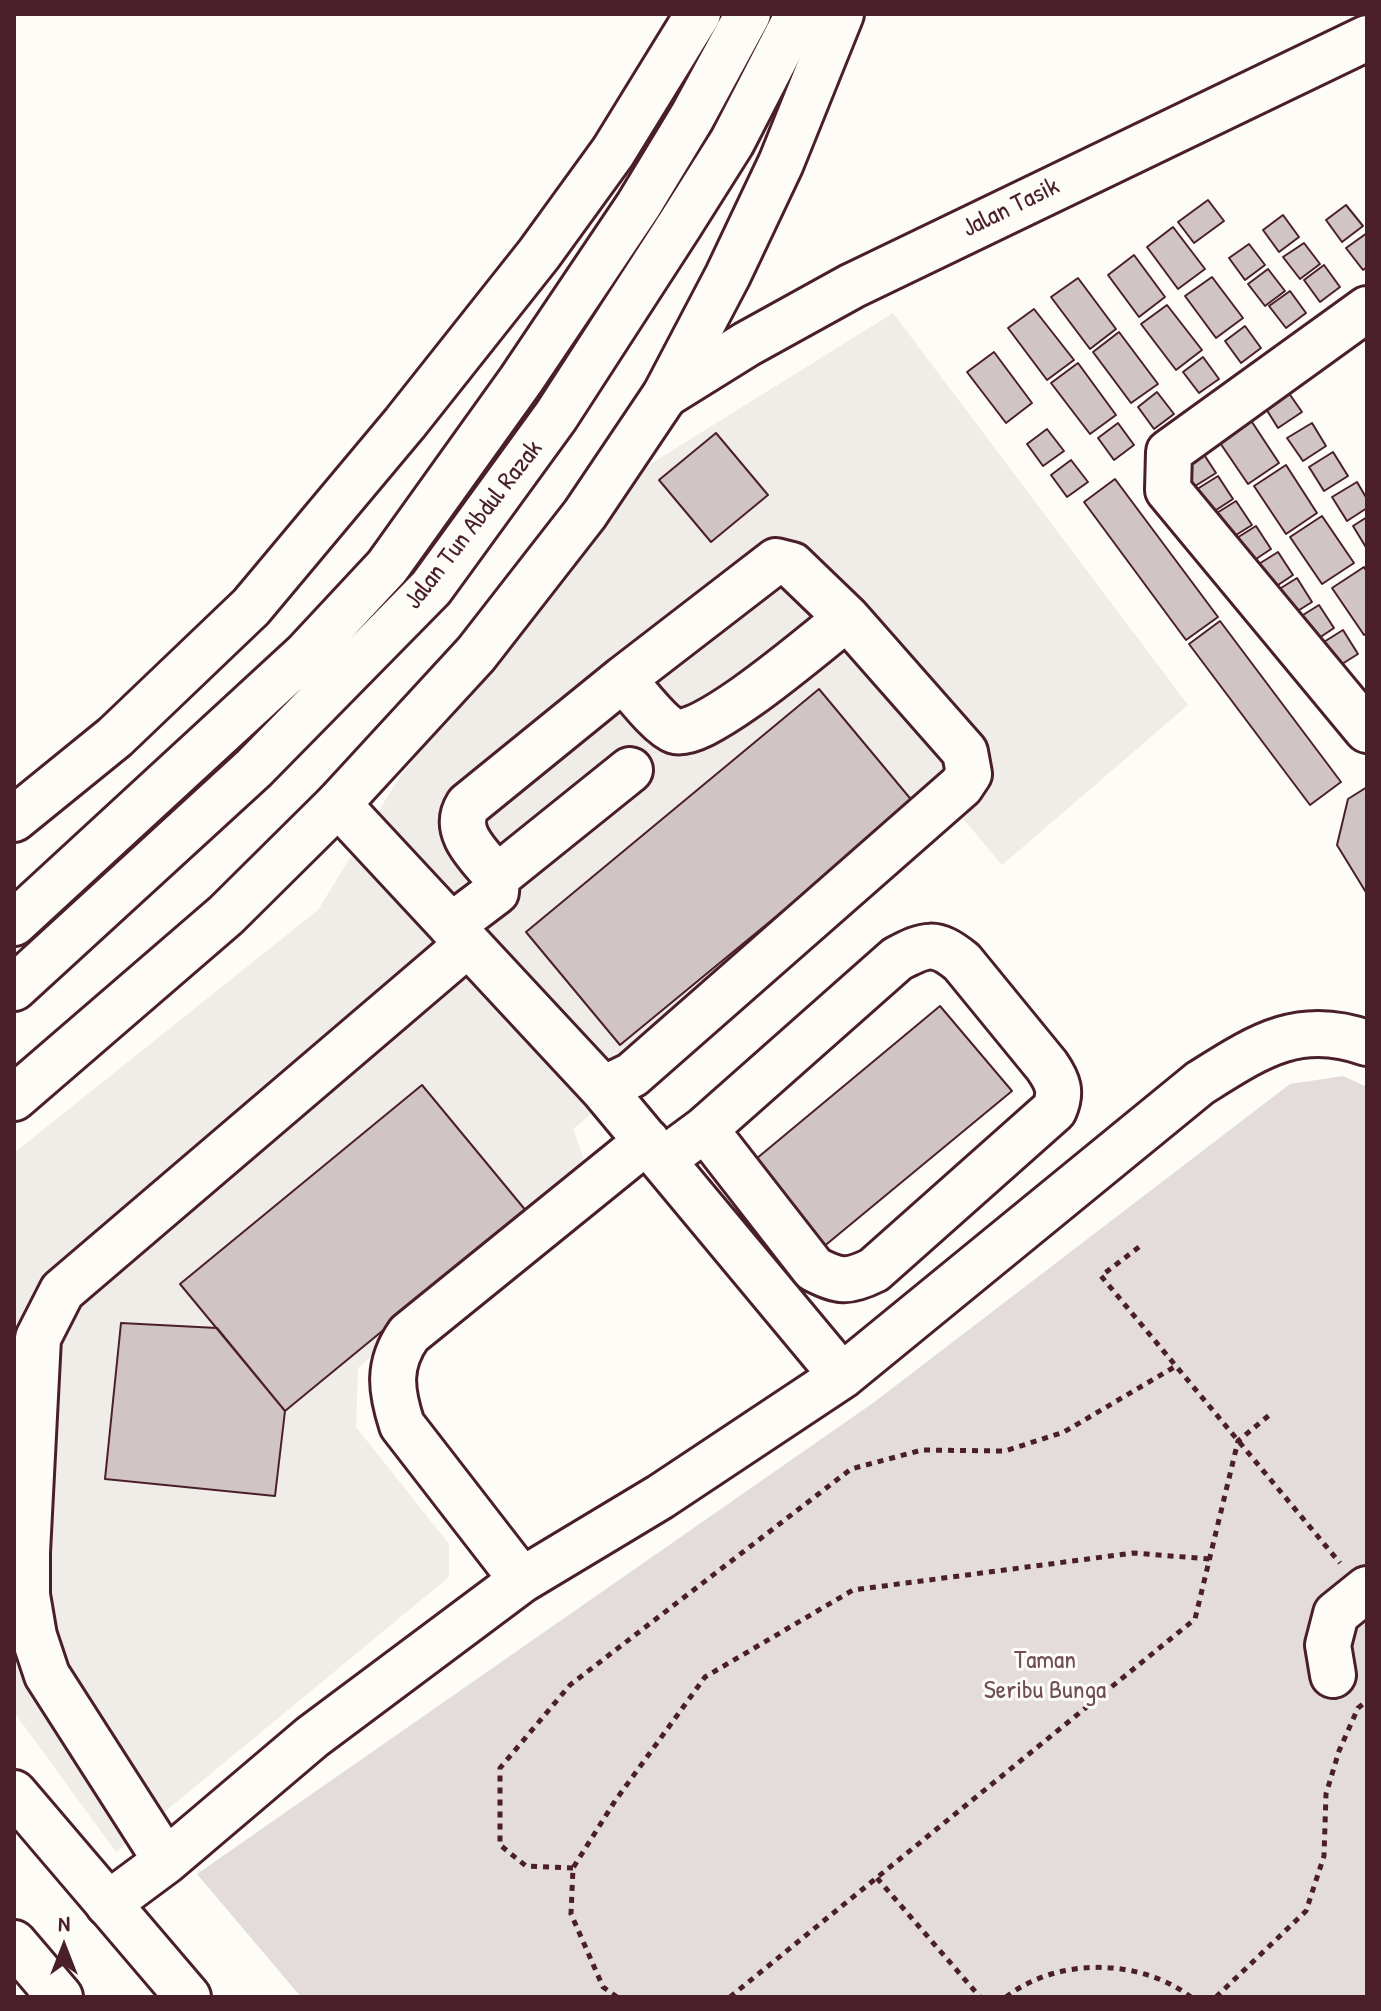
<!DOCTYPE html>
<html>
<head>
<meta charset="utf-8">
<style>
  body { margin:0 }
  #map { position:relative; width:1381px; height:2011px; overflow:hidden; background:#fdfcf7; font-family:"Patrick Hand",sans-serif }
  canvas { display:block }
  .frame { position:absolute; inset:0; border:16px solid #4a1f2b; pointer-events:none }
  .north { position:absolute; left:24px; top:1907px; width:80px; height:80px; -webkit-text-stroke:6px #fdfcf7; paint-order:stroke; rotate:0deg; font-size:22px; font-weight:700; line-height:32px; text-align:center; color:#4a1f2b }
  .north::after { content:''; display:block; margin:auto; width:28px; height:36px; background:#4a1f2b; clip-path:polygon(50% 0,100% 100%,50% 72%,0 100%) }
</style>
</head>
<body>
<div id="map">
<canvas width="1381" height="2011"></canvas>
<div class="frame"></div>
<div class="north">N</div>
</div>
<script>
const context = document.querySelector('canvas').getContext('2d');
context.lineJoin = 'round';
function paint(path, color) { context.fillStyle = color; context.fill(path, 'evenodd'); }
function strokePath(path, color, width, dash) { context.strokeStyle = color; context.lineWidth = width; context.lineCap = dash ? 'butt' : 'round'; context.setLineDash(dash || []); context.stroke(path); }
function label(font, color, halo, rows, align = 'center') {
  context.font = font + ' "Patrick Hand",sans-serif'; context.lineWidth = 6; context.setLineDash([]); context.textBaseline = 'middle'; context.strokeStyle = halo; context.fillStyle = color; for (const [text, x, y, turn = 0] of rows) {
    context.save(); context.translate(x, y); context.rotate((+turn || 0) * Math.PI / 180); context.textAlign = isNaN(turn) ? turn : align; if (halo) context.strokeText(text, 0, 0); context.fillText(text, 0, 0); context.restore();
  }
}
const built = new Path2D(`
  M893 313 1188 705 1002 865 960 815 573 1129 587 1168 358 1368 356 1427 449 1544V1577L116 1852 14 1712V1153L318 910 397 781 638 472Z`);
const green = new Path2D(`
  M1343 1076 1367 1087V1997H301L197 1874 873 1403 1290 1084Z`);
const building = new Path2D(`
  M1208 200 1224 221 1194 243 1178 222Z
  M1346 205 1363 226 1342 242 1326 220Z
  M1283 215 1299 237 1279 252 1263 230Z
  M1173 227 1205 269 1178 289 1147 247Z
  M1367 233V267L1363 270 1346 248Z
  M1304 243 1320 264 1300 279 1283 257Z
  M1249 244 1265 265 1245 280 1229 258Z
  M1134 255 1165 297 1139 317 1108 275Z
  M1324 265 1340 287 1320 302 1304 280Z
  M1268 269 1285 291 1265 306 1248 284Z
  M1212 277 1243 318 1216 338 1185 296Z
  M1078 278 1116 329 1090 349 1051 297Z
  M1290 291 1306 313 1286 328 1269 306Z
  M1167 305 1202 350 1176 370 1141 324Z
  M1034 309 1074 360 1047 380 1008 328Z
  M1245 326 1261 348 1241 363 1225 341Z
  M1119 332 1158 384 1131 403 1093 352Z
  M994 352 1032 403 1006 423 967 372Z
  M1203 357 1219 379 1199 393 1183 372Z
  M1078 363 1116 415 1090 434 1051 383Z
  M1286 389 1302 412 1278 428 1263 404Z
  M1157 392 1174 414 1154 429 1138 407Z
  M1248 416 1279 463 1248 484 1216 437Z
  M1118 423 1134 445 1114 460 1098 438Z
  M1312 423 1326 446 1303 461 1287 438Z
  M1047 429 1064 451 1043 466 1027 444Z
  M716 433 768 495 711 542 659 480Z
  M1201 450 1216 473 1192 488 1177 465Z
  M1333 452 1348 476 1324 491 1309 467Z
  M1071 460 1088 482 1067 497 1051 475Z
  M1286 465 1317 513 1286 534 1254 486Z
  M1218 476 1233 499 1210 514 1194 491Z
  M1115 479 1218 617 1186 640 1084 502Z
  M1357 482 1367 499V508L1347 521 1332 497Z
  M1236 501 1252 525 1228 540 1212 516Z
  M1322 516 1354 563 1322 584 1290 537Z
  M1367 517V549L1353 526Z
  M1256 526 1271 549 1247 565 1232 541Z
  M1278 552 1293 575 1269 591 1254 567Z
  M1364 567 1367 572V633L1364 635 1332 588Z
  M1297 578 1312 602 1288 617 1273 593Z
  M1319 605 1334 628 1310 644 1295 620Z
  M1220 621 1341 782 1310 805 1189 644Z
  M1343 630 1358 654 1334 669 1319 645Z
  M819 689 914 803 620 1045 526 932Z
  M1367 787V894L1337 845 1348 799Z
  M940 1006 1012 1091 822 1248 750 1164Z
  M422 1085 527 1212 285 1411 180 1284Z
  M121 1323 217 1328 285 1411 275 1496 105 1479Z`);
const path = new Path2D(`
  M1139 1247 1101 1276 1340 1563
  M573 1868 526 1866 500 1845V1768L570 1685 851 1469 922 1450 1005 1451 1064 1432 1176 1366
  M877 1878 980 1997
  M617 1997 603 1987 571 1914 573 1868 615 1801 705 1677 853 1590 1133 1553 1210 1559
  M730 1997 1195 1619 1238 1441 1273 1412
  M1006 1997C1058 1957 1139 1958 1191 1997
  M1216 1997 1306 1911 1324 1856 1326 1794 1339 1751 1358 1708 1367 1701`);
const minor = new Path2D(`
  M1367 309 1169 452 1168 490 1367 730
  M665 395 747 344 852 286 1367 38
  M623 679C634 691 660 726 675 731 704 740 820 639 847 618
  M338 804 603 1089 842 1376
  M497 877 630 770
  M451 926 496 892 497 877C480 856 451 832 468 805L623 679 776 561 792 565 847 618 965 752 969 774 961 786 632 1075 603 1089
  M663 1160 705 1129 897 959C926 944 935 940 962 962L1047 1066C1058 1082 1062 1092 1054 1110L874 1270C848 1283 839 1282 814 1269L705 1129
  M522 1580 402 1425C391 1391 387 1365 409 1334L647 1141
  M1333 1675 1328 1645 1336 1614 1367 1589
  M166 1861 47 1675 34 1636 27 1595V1552L38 1338 62 1291 468 944
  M108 1904 166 1861 312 1737 522 1580 660 1497 842 1376 1200 1083C1256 1048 1298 1018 1367 1043`);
const major = new Path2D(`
  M14 819 115 737 251 607 405 423 539 254 613 152 698 14
  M14 1098 226 915 338 804 476 654 585 514 665 395 728 275 781 163 841 14
  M14 1793 188 1997
  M14 1943 60 1997`);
const highway = new Path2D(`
  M14 923 305 655 387 567 521 380 638 206 692 117 748 14
  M14 988 254 768 431 588 556 416 679 226 732 142 798 14`);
const streetNames = [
  ["Jalan Tasik",1011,208,-26],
  ["Jalan Tun Abdul Razak",474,525,-52]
];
const parkNames = [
  ["Taman",1045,1661],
  ["Seribu Bunga",1045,1691]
];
paint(built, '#f0ece8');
paint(green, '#e3dcda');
paint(building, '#d0c5c4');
strokePath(building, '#4a1f2b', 2);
strokePath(minor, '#4a1f2b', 50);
strokePath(major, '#4a1f2b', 50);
strokePath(highway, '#4a1f2b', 50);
strokePath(path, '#4a1f2b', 5, [6, 6]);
strokePath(minor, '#fdfcf7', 44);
strokePath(major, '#fdfcf7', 44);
strokePath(highway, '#fdfcf7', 44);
label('26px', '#4a1f2b', '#fdfcf7', streetNames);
label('26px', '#704e57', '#fdfcf7', parkNames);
</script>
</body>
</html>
